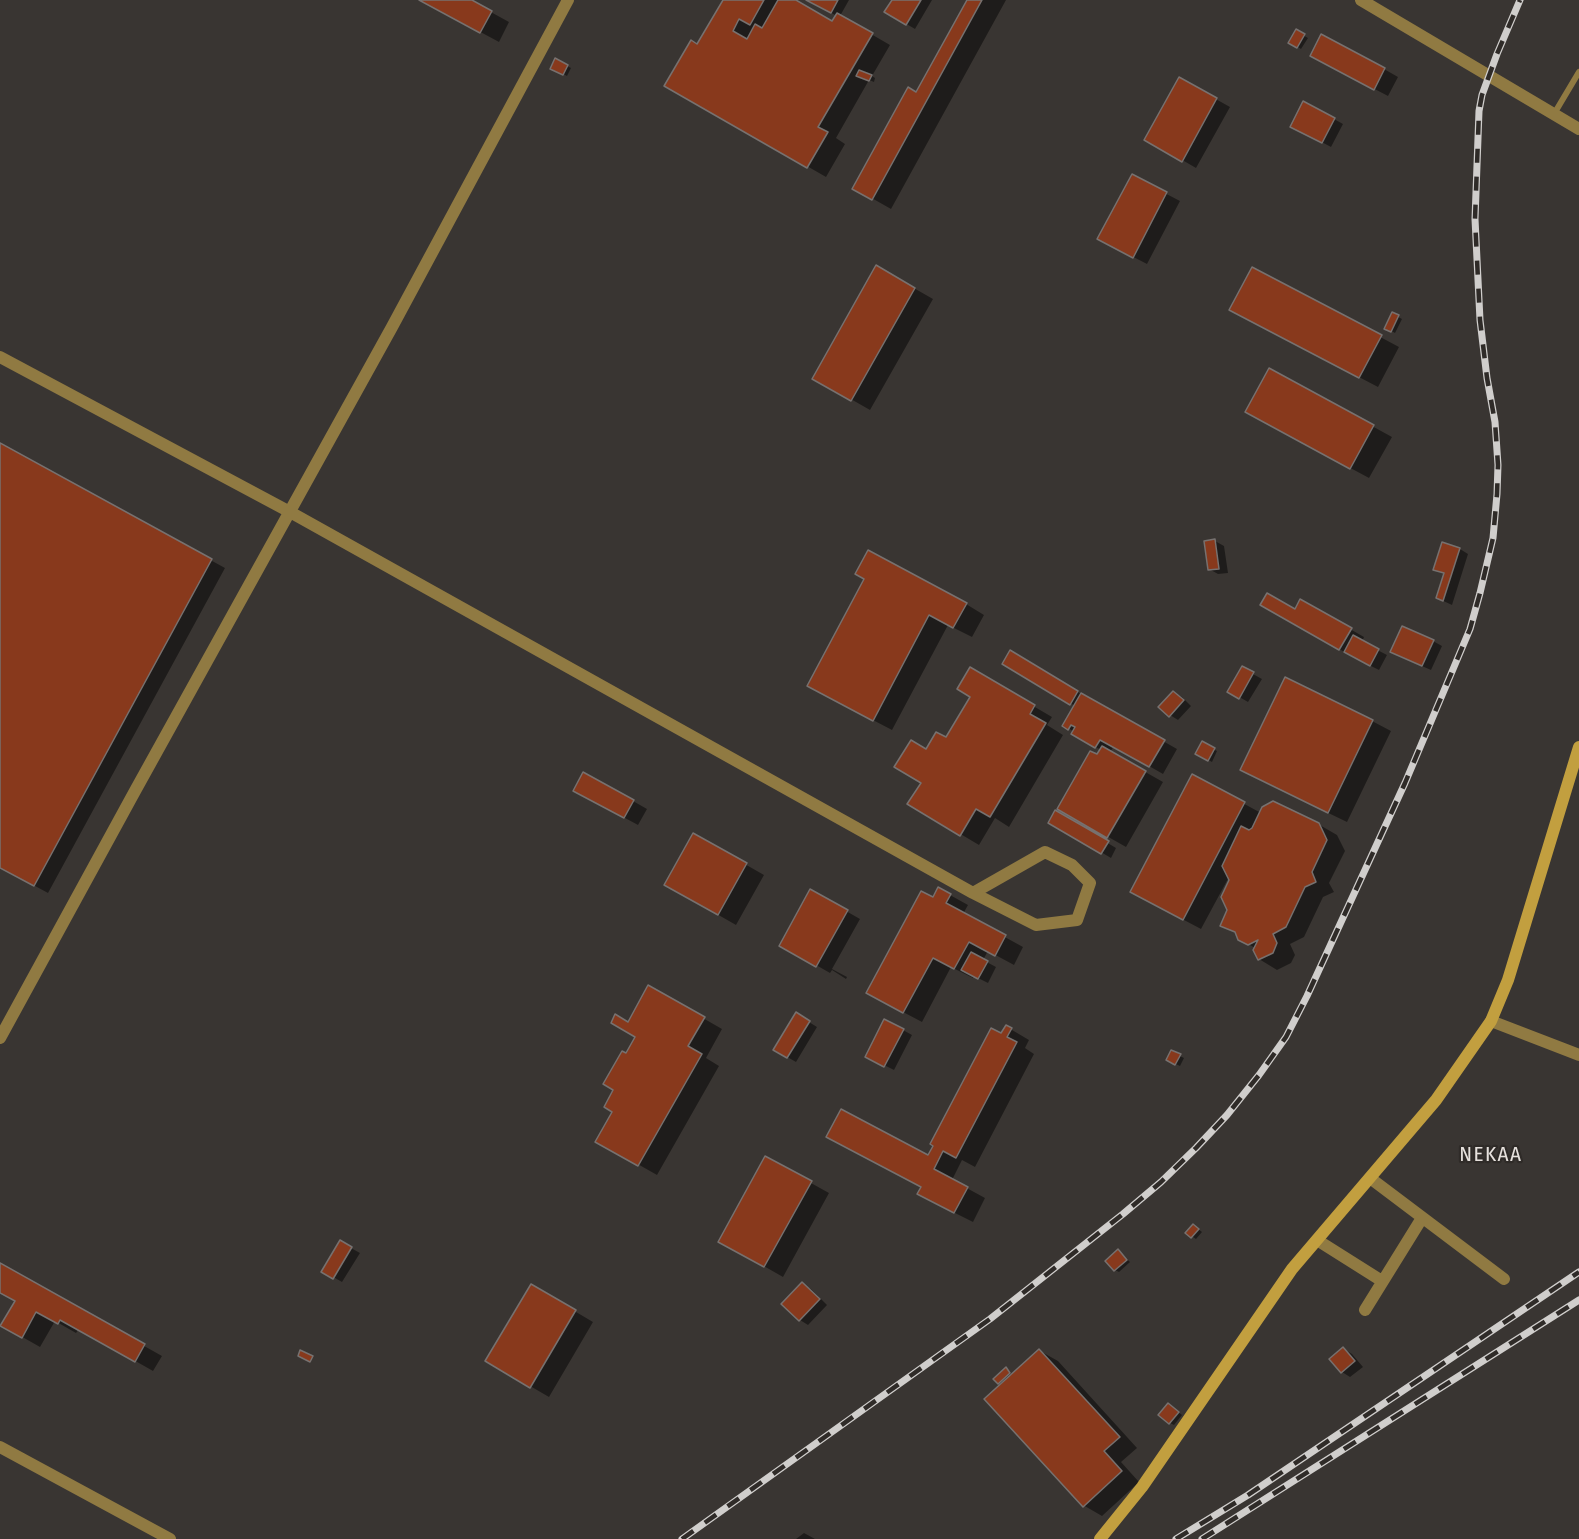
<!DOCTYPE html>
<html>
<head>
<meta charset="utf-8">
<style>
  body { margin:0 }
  canvas { display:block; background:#393532 }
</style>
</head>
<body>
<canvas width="1579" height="1539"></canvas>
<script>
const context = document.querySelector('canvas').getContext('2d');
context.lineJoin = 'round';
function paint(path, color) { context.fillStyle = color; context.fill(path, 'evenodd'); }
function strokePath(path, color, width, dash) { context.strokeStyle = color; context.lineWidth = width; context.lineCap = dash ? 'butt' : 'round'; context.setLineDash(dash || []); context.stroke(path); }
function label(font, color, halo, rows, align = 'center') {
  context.font = font + ' "Fira Sans Condensed",sans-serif'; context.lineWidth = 4.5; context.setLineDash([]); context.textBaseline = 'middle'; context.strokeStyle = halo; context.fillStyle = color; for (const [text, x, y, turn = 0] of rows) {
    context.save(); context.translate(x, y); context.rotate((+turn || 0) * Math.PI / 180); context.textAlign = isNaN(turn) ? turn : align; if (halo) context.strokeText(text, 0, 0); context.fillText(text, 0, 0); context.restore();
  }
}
const shadow = new Path2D(`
  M421 0H469L509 22 499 42Z
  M724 0H793L833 23 837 16 808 0H849L840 16 890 45 872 76 875 78 874 82 869 80 836 138 845 144 826 177 666 85 698 46Z
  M893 0H932L915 29 886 12Z
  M968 0H1006L891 209 854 188 917 94Z
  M1296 31 1308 38 1301 49 1290 42Z
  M555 60 571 68 567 76 552 68Z
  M1325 63 1384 69 1398 77 1388 96Z
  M1180 79 1230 107 1196 168 1146 139Z
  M1334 119 1343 124 1331 147 1301 131Z
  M1132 176 1180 201 1147 264 1112 246Z
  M877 267 933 299 870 410 814 378Z
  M1253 269 1399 347 1378 387 1250 320Z
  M1393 314 1402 319 1395 333 1386 328Z
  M1270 370 1392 437 1369 478 1265 422Z
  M0 445 225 568 48 893 0 867Z
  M1215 541 1224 546 1228 573 1218 574 1209 569Z
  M1443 544 1460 549 1468 554 1452 605 1437 598 1445 574 1435 569Z
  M866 578 966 604 984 615 972 637 948 625 892 730 827 696Z
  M1301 601 1364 637 1362 642 1387 655 1379 670 1353 657 1263 605 1295 611Z
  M1433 641 1442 646 1431 670 1401 657Z
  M1011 652 1091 700 1177 749 1163 774 1114 746 1110 752 1163 782 1126 847 1059 809 1101 750 1073 734 1074 732 1064 725 1075 706 1004 663Z
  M1242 668 1262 679 1248 702 1229 691Z
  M970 669 1052 717 1047 725 1063 735 1009 827 995 818 979 845 910 804 923 782 927 751 947 739 972 696Z
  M1173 692 1182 697 1191 706 1178 720 1170 715Z
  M1372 721 1391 731 1347 822 1260 780 1242 770Z
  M1202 743 1217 751 1212 762 1197 754Z
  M1193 776 1261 813 1318 824 1337 835 1345 851 1329 883 1334 892 1323 897 1304 937 1290 944 1295 955 1291 963 1277 970 1259 959 1255 948 1240 939 1237 933 1222 925 1229 910 1232 876 1230 875 1201 929 1150 902Z
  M588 798 633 801 647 809 638 825Z
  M1056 812 1116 848 1111 858 1050 822Z
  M694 835 764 875 736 925 666 885Z
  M811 891 860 919 832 969 847 977 846 979 832 970 830 973 781 945Z
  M950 895 968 905 963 914 1023 947 1014 965 988 951 983 960 996 967 988 983 974 976 973 978 951 967 922 1022 886 1003 933 899Z
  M649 987 722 1029 706 1058 719 1066 657 1175 597 1141 614 1112 615 1090 627 1055 637 1037 629 1024Z
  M796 1014 817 1027 796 1062 775 1050Z
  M1007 1027 1029 1040 1025 1048 1034 1054 975 1167 962 1160 952 1180 985 1198 973 1222 937 1204 922 1187 929 1157Z
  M903 1030 912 1035 894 1070 876 1061Z
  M1172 1052 1184 1058 1180 1066 1167 1060Z
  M766 1158 829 1193 783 1277 720 1241Z
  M1197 1228 1202 1232 1196 1239 1187 1233Z
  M340 1242 360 1253 342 1282 323 1271Z
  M1118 1251 1130 1262 1119 1272 1115 1270Z
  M0 1265 162 1356 153 1371 79 1329 76 1333 55 1321 40 1347 3 1326 17 1301 0 1291Z
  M802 1284 811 1289 827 1305 808 1325 800 1320Z
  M532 1286 593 1322 549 1397 487 1361Z
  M1344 1349 1352 1354 1363 1367 1350 1377 1342 1372Z
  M1040 1351 1058 1361 1137 1448 1121 1462 1139 1482 1102 1516 1083 1505 1002 1385 999 1383 1006 1369 1013 1375Z
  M1172 1407 1182 1415 1174 1425 1170 1423Z
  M804 1533 815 1539H796Z`);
const building = new Path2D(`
  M419 0H472L492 11 480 33Z
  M723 0H764L750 25 739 19 733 31 747 39 755 24 762 28 778 0H796L832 21 837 13 873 33 818 127 828 132 807 168 664 86 691 40 697 44Z
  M806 0H838L831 13Z
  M892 0H921L906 25 884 12Z
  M967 0H982L872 200 852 189 908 87 916 92Z
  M1296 29 1305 34 1297 48 1288 43Z
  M1321 34 1385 68 1374 90 1310 56Z
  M555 58 568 65 563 75 550 69Z
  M859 70 872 75 869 81 856 76Z
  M1179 77 1217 98 1182 162 1144 140Z
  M1303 101 1335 118 1322 143 1290 127Z
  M1132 174 1167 192 1133 258 1097 239Z
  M876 265 915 288 851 401 812 379Z
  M1252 267 1382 335 1359 378 1229 310Z
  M1392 312 1399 315 1391 332 1384 329Z
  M1269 368 1374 425 1350 469 1245 412Z
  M0 443 212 559 34 886 0 868Z
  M1215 539 1219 569 1208 570 1204 541Z
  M1442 542 1460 548 1443 601 1436 598 1444 573 1433 570Z
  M868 550 967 603 953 628 929 615 873 721 807 686 864 579 855 574Z
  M1267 593 1295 609 1300 599 1352 628 1339 650 1260 605Z
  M1402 626 1434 640 1422 666 1390 652Z
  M1353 635 1379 649 1370 666 1344 652Z
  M1010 650 1078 691 1070 705 1002 664Z
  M1242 666 1254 672 1239 699 1227 692Z
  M970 667 1035 705 1030 714 1046 723 990 817 976 809 960 836 907 804 921 783 894 767 911 740 926 749 936 732 946 737 970 697 957 689Z
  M1285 677 1373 720 1328 813 1240 770Z
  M1173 691 1184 700 1169 717 1158 707Z
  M1081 693 1165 740 1149 767 1100 740 1095 748 1071 734 1075 727 1071 725 1068 730 1062 726Z
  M1202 741 1215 748 1208 761 1195 754Z
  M1102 746 1146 771 1107 838 1057 809 1090 751 1097 754Z
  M583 772 634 800 624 818 573 791Z
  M1192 774 1245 802 1183 920 1130 892Z
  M1273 801 1319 823 1327 840 1312 872 1316 882 1305 887 1286 927 1273 934 1277 943 1273 953 1258 960 1253 950 1258 940 1248 945 1238 940 1235 932 1220 926 1227 910 1221 897 1229 880 1222 866 1241 826 1249 830 1252 828 1262 807Z
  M1055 810 1109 841 1101 854 1048 823Z
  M693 833 747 863 718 915 664 885Z
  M938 887 951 894 946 903 1006 935 995 956 969 942 954 969 933 958 903 1013 866 993 921 891 933 897Z
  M810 889 848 910 816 967 779 946Z
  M971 952 988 961 978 979 961 970Z
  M648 985 705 1017 688 1046 702 1054 638 1166 595 1142 612 1112 604 1107 613 1090 603 1084 622 1051 626 1053 635 1037 611 1023 615 1014 628 1022Z
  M796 1012 810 1021 787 1058 773 1050Z
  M884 1019 904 1029 884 1067 865 1057Z
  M1006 1025 1012 1028 1007 1037 1017 1042 956 1158 943 1151 934 1169 968 1187 954 1213 917 1194 921 1187 826 1137 841 1109 928 1155 933 1146 930 1144 991 1028 1001 1033Z
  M1171 1050 1181 1054 1175 1065 1166 1060Z
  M765 1156 812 1181 764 1267 718 1242Z
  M1193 1224 1199 1229 1191 1238 1185 1233Z
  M340 1240 352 1247 333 1279 321 1272Z
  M1118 1249 1127 1260 1114 1271 1105 1261Z
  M0 1263 145 1344 135 1362 60 1320 58 1324 36 1312 22 1338 0 1326 15 1301 0 1293Z
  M802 1282 820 1299 799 1321 781 1304Z
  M531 1284 576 1310 530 1388 485 1361Z
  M1343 1347 1355 1361 1341 1373 1329 1359Z
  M1039 1349 1120 1437 1104 1451 1122 1471 1083 1507 984 1399Z
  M300 1350 313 1356 310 1362 298 1356Z
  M1006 1367 1010 1373 998 1384 993 1379Z
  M1168 1403 1179 1412 1169 1424 1158 1415Z`);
const lane = new Path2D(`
  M1554 114 1579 72`);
const street = new Path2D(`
  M1361 0 1579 129
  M0 357 290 512 973 893 1036 925 1077 920 1090 883 1072 865 1045 852 973 893
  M1491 1021 1579 1055
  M0 1038 135 791 392 327 568 0
  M1370 1178 1504 1279
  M1317 1240 1382 1281
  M1365 1310 1422 1218
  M0 1447 170 1539`);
const secondary = new Path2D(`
  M1100 1539 1142 1487 1292 1269 1436 1100 1491 1021 1508 980 1579 747`);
const rail = new Path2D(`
  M682 1539 990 1319 1123 1214 1161 1182 1196 1148 1227 1115 1259 1075 1286 1037 1307 996 1405 783 1470 629 1480 593 1493 538 1497 494 1498 465 1495 422 1487 378 1480 320 1475 219 1479 111 1482 95 1497 54 1520 0
  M1176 1539 1248 1495 1579 1272
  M1202 1539 1579 1300`);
const quarterNames = [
  ["NEKAA",1491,1155]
];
paint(shadow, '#0007');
paint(building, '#88391c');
strokePath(building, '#77716f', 1.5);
strokePath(lane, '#907a42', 6);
strokePath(street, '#907a42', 12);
strokePath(secondary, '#c29f3f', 12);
strokePath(rail, '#d0cecc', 7);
strokePath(rail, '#2f2b28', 4.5, [14]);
context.letterSpacing = '1.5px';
label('21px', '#e6e1dd', '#2f2b28', quarterNames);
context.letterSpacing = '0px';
</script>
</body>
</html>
